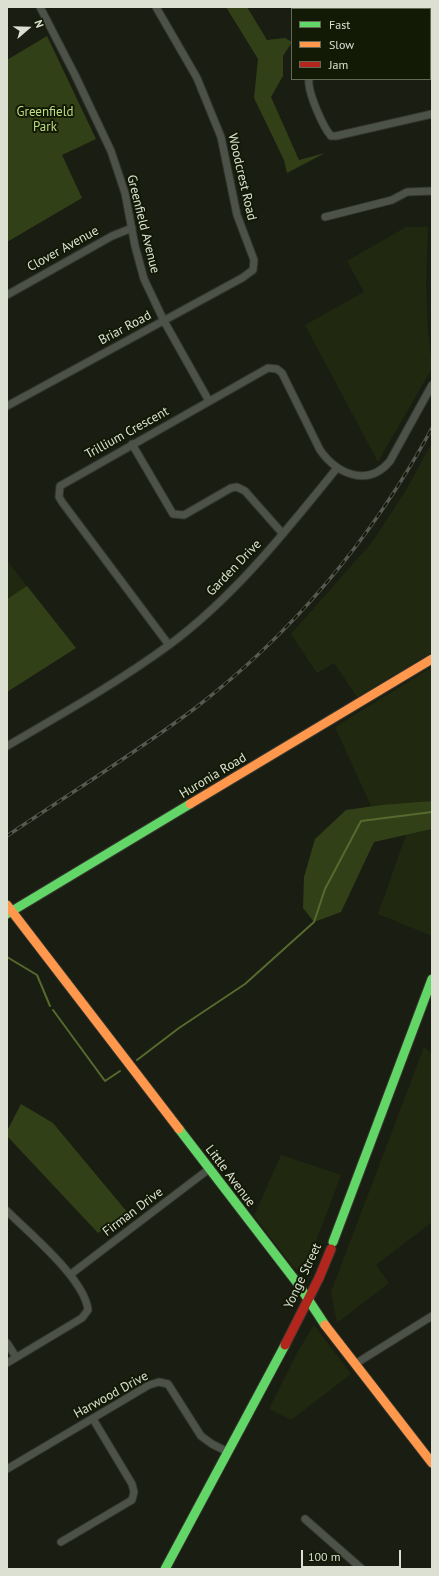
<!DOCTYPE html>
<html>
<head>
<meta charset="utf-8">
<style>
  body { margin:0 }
  #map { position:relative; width:439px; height:1576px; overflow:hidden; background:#1a1d12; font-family:"PT Sans",sans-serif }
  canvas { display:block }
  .frame { position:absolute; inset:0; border:8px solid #dbe0d3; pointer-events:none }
  .legend { position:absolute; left:291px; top:8px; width:140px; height:72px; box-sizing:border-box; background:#121905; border:1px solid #626957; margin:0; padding:5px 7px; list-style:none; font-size:12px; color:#dbe0d3 }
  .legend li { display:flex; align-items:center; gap:8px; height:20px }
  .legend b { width:20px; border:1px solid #626957 }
  .north { position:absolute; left:8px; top:8px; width:40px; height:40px; -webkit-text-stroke:3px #121905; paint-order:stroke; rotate:70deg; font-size:11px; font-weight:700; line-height:16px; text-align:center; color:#dbe0d3 }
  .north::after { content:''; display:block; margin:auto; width:14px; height:18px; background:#dbe0d3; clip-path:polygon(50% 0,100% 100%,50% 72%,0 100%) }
  .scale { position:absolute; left:301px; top:1550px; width:100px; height:18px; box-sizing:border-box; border:2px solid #dbe0d3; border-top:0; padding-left:5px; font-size:12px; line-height:14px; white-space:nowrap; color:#dbe0d3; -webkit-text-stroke:3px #121905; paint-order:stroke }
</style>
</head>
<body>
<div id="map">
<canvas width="439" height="1576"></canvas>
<div class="frame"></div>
<ul class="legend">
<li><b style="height:5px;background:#63d668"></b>Fast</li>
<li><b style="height:5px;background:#ff974d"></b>Slow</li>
<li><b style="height:5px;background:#b3261e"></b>Jam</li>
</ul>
<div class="north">N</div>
<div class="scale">100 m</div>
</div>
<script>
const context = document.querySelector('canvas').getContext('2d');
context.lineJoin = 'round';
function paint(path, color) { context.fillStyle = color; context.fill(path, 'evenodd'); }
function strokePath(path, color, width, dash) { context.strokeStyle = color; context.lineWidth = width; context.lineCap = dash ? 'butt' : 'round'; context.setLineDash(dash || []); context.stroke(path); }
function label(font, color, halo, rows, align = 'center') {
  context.font = font + ' "PT Sans",sans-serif'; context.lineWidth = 4; context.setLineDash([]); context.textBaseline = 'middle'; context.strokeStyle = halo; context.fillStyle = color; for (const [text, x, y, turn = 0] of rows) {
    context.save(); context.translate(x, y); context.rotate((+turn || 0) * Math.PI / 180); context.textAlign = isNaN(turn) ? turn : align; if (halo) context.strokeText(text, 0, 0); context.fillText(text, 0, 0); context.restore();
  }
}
const built = new Path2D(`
  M406 227H428L426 284 428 332 432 368 378 462 305 325 364 292 347 261Z
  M432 443V652L357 697 334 663 317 673 291 634 373 541 406 490Z
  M7 561 27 586 7 599Z
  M432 667V801L371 806 335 727Z
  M432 829V936L378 914 406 835Z
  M424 1047 432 1054V1222L376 1265 389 1283 337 1323 331 1292Z
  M281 1155 341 1175 306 1268 303 1271 294 1268 254 1216Z
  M314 1325 351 1374 291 1420 269 1409 297 1353Z`);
const green = new Path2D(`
  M226 7H247L267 40 285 38 292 42 283 56V76L271 97 299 160 325 153 287 173 284 160 254 98 258 59Z
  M47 36 96 139 62 155 82 198 7 242V60Z
  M27 586 76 648 7 692V599Z
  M432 801V829L374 842 341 912 314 922 303 908 304 877 315 839 346 810 381 805Z
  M21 1104 53 1123 128 1213 98 1233 7 1136V1131Z`);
const stream = new Path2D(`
  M7 957 37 975 50 1006
  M53 1010 105 1081 120 1071
  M137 1060 179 1028 245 984 314 922 325 889 361 821 432 812`);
const street = new Path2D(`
  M40 7 75 75 111 151 125 193 135 246 144 279 164 321 209 401
  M406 9 410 7
  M309 79C307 91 323 127 331 136H336L432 114
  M325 217 392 200 407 192 432 191
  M7 295 112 236 132 228
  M7 406 242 278 253 270 254 260 237 215 221 137 197 78 156 7
  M132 444 173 514 184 515 231 488 237 487 245 491 283 534
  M169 645 62 502 59 497 60 486 268 368 277 369 282 373 320 450C337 474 368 488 390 461L432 385
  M7 746C62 714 117 683 169 645 234 597 286 531 337 468
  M7 1211C29 1233 85 1279 88 1310L82 1318 7 1363
  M71 1274 209 1169
  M7 1343 16 1357
  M355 1364 432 1316
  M7 1469 149 1385 159 1382 168 1384 201 1436 212 1444 228 1452
  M305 1519 362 1569
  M61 1542 132 1500 134 1492 132 1484 93 1419`);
const fast = new Path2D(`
  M7 914 190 804
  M179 1129 298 1284 325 1325
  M333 1242 432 979
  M165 1569 285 1345`);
const slow = new Path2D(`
  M190 804 432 659
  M7 905 179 1129
  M325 1325 432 1463`);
const jam = new Path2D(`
  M428 7V9
  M430 18 432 29
  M285 1345 319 1278 331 1249`);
const rail = new Path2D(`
  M7 836C69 794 134 754 194 709 293 633 373 537 432 428`);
const parkNames = [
  ["Greenfield",45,112],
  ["Park",45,127]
];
const streetNames = [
  ["Woodcrest Road",242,177,77],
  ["Greenfield Avenue",143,224,76],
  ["Clover Avenue",63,249,-29],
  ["Briar Road",125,328,-28],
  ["Trillium Crescent",127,433,-29],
  ["Garden Drive",234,568,-46],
  ["Huronia Road",213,776,-31],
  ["Little Avenue",230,1176,53],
  ["Firman Drive",133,1212,-37],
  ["Yonge Street",303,1276,-65],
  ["Harwood Drive",111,1395,-29]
];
paint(built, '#20290f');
paint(green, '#324018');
strokePath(stream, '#566a2e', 2);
strokePath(street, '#34362e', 9);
strokePath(fast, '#34362e', 11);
strokePath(slow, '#34362e', 11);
strokePath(jam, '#34362e', 11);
strokePath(street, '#4d5248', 7);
strokePath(fast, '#63d668', 9);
strokePath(slow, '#ff974d', 9);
strokePath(jam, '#b3261e', 9);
strokePath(rail, '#565952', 3.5);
strokePath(rail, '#121905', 2, [6]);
label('13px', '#bddf82', '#121905', parkNames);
label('13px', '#dbe0d3', '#121905', streetNames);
</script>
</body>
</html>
